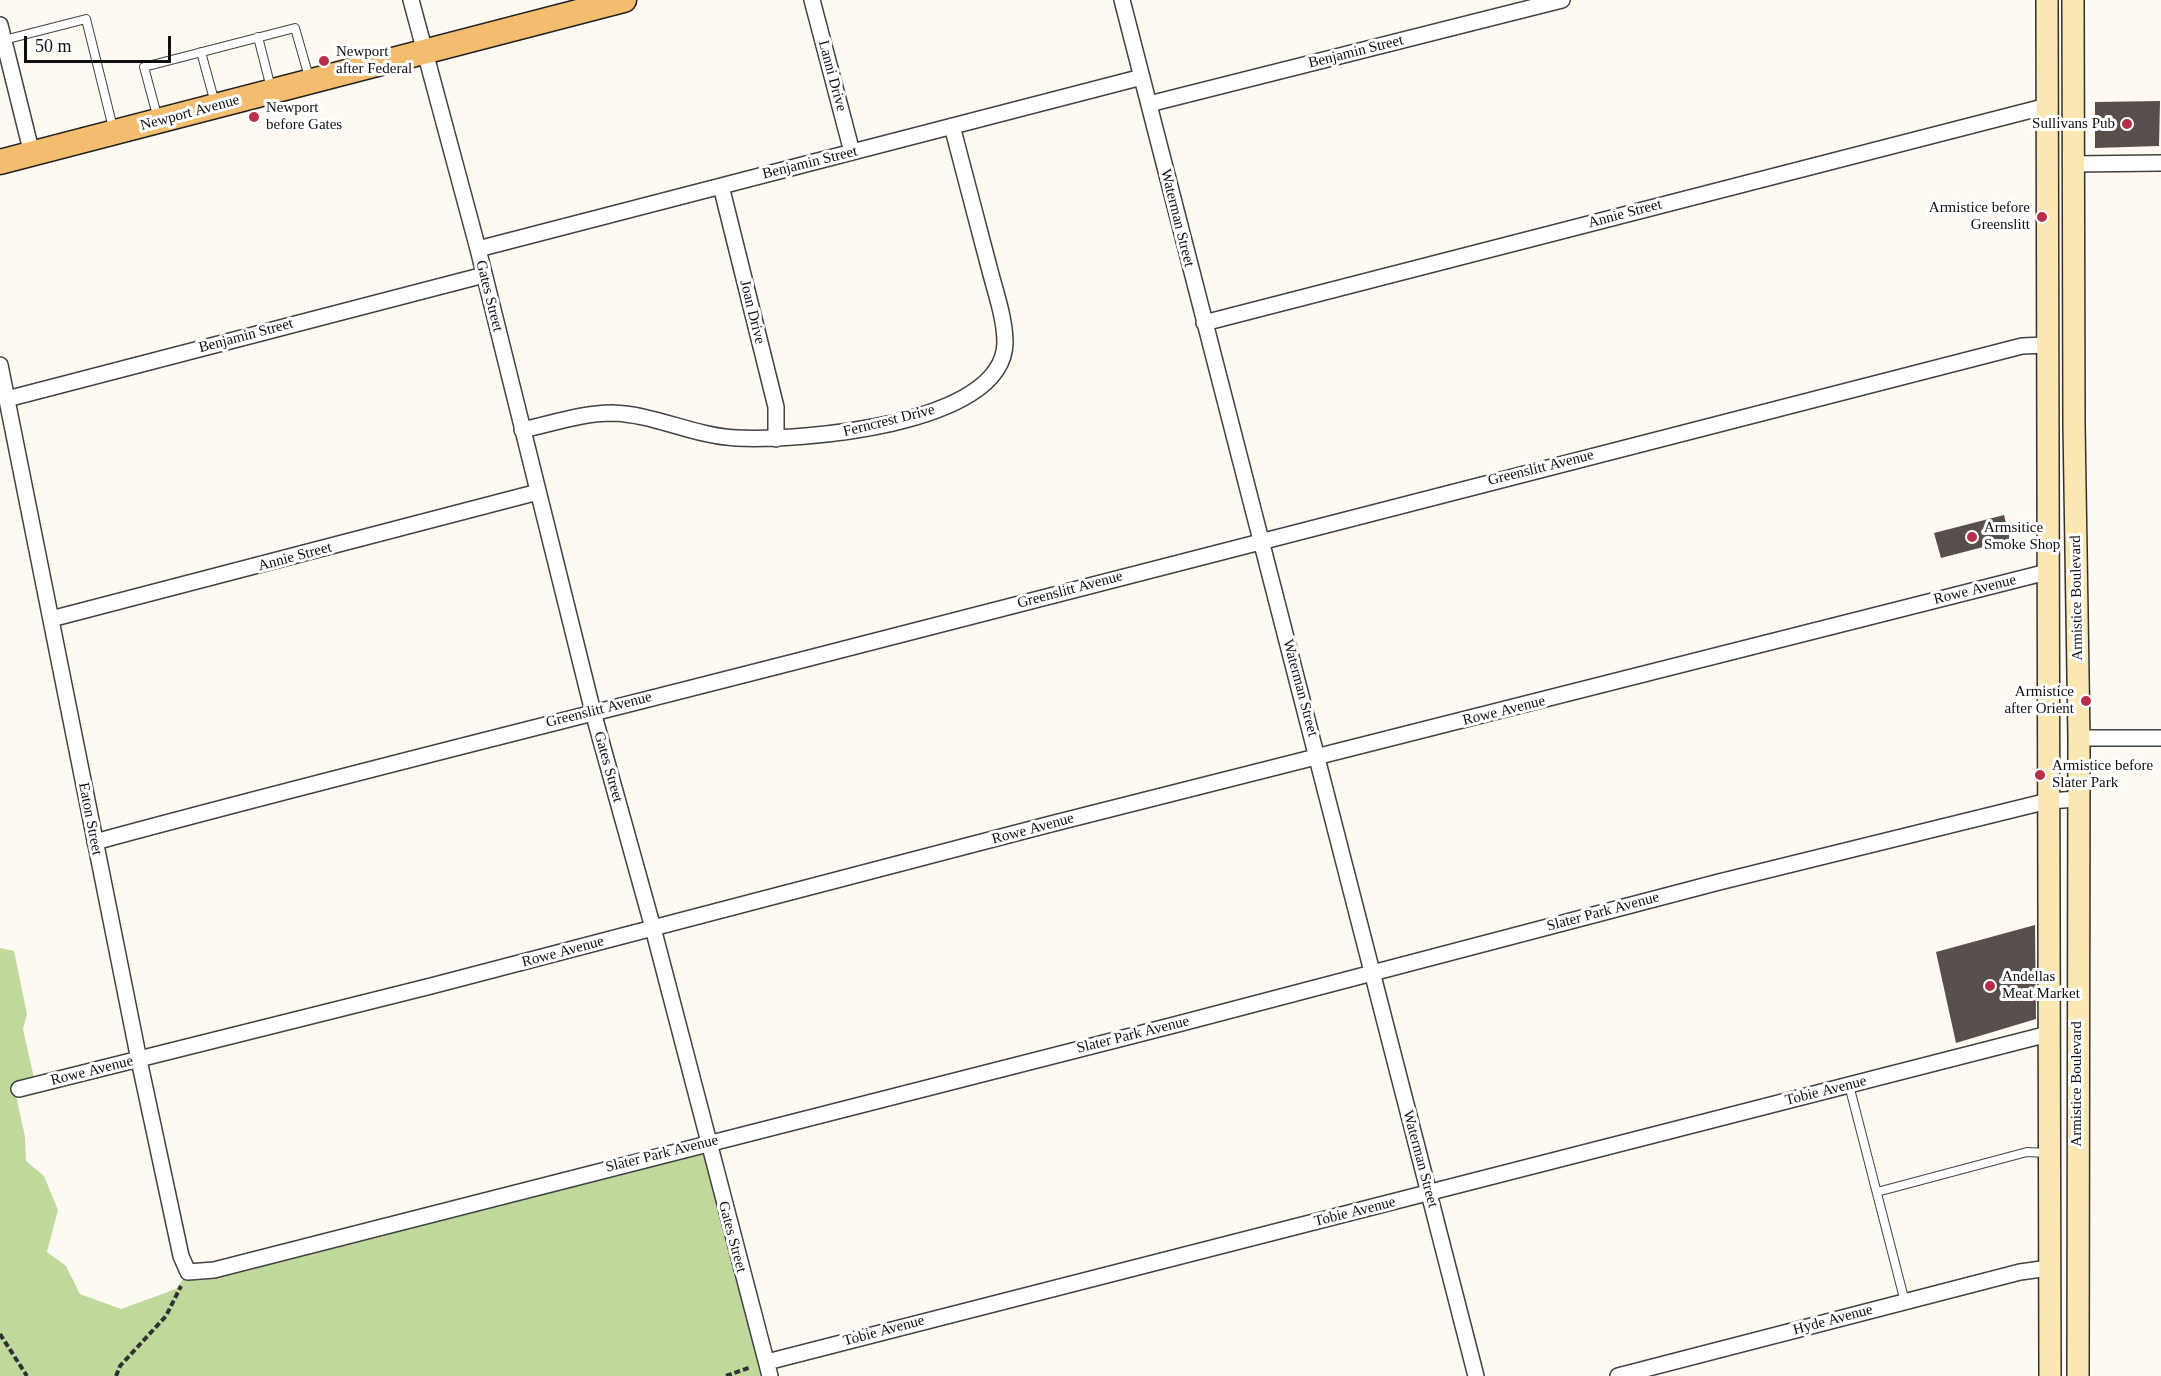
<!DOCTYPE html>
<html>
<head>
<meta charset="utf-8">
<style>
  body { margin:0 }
  #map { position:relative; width:2161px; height:1376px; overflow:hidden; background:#fefaf2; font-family:"Times New Roman",serif }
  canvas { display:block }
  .scale { position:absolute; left:24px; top:36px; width:147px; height:27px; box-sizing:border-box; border:3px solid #0f0f0f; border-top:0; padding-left:8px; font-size:18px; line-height:21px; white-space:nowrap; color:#0f0f0f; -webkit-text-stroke:4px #fff; paint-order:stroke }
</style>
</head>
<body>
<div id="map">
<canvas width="2161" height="1376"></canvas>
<div class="scale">50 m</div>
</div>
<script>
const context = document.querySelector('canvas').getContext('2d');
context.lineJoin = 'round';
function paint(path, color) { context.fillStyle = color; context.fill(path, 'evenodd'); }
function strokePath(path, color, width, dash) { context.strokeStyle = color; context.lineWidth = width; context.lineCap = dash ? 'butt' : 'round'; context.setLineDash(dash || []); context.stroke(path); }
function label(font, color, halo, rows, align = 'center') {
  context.font = font + ' "Times New Roman",serif'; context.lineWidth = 6; context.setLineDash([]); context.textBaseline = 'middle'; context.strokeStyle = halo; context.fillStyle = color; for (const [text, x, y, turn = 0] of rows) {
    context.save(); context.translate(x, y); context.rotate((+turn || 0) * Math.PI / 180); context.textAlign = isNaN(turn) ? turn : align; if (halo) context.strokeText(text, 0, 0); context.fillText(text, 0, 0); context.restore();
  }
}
const forest = new Path2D(`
  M0 948 14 951 27 1014 23 1029 36 1087 16 1095 25 1137 26 1161 44 1176 58 1210 47 1252 66 1266 80 1294 121 1309 176 1289 184 1278 704 1149 763 1376H0Z`);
const building = new Path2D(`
  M2160 101 2159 146 2095 148V102Z
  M2004 515 2010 540 1941 558 1934 533Z
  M2035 925 2036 1019 1956 1043 1936 952Z`);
const path = new Path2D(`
  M0 1334 27 1376
  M116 1376 120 1366 166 1316 181 1286
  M726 1376 751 1367`);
const service = new Path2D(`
  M258 37 271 88
  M4 40 86 19 113 128
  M201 52 215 103
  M158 119 144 67 295 28 309 77
  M1849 1085 1905 1302
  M1877 1192 2027 1152 2047 1153`);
const minor = new Path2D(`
  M411 0 478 249 593 712 653 928 770 1376
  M812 0 852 152
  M1122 0 1476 1376
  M0 25 32 154
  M1149 104 1562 0
  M2073 164 2161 163
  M721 186 776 407V439
  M478 249 1142 77
  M1204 323 2047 106
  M0 365 139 1060 181 1256 188 1272 214 1270 1178 1024 1719 882 2048 801 2078 799
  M7 399 484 275
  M522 430C551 424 582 413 612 413 654 414 694 436 736 438 796 441 1003 427 1005 343 1005 318 995 291 989 267 977 220 964 173 952 126
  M51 619 538 492
  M2079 738H2161
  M95 842C349 773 605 711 860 645 1247 545 1634 444 2022 346L2046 345
  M19 1089 431 986 1043 826 2047 572
  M767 1362 2048 1034
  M1618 1376 2020 1272 2049 1268`);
const secondary = new Path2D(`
  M2047 0 2050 1376
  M2073 0 2074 424 2079 738 2078 1376`);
const primary = new Path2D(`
  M0 162 624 0`);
const markers = [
  [324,61,6,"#ba2d4a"],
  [254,117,6,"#ba2d4a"],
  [2127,124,6,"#ba2d4a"],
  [2042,217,6,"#ba2d4a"],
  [1972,537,6,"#ba2d4a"],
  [2086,701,6,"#ba2d4a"],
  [2040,775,6,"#ba2d4a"],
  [1990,986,6,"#ba2d4a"]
];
const poiNames = [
  ["Newport",336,52],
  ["after Federal",336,69],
  ["Newport",266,108],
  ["before Gates",266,125],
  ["Sullivans Pub",2115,124,"right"],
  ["Armistice before",2030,208,"right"],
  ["Greenslitt",2030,225,"right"],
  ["Armsitice",1984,528],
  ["Smoke Shop",1984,545],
  ["Armistice",2074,692,"right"],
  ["after Orient",2074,709,"right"],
  ["Armistice before",2052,766],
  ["Slater Park",2052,783],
  ["Andellas",2002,977],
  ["Meat Market",2002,994]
];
const streetNames = [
  ["Benjamin Street",1356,52,-14],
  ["Lanni Drive",832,76,75],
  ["Newport Avenue",190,113,-15],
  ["Benjamin Street",810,163,-14],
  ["Annie Street",1625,214,-15],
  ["Waterman Street",1177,218,76],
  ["Gates Street",489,296,76],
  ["Joan Drive",752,312,76],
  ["Benjamin Street",246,336,-15],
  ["Ferncrest Drive",889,421,-14],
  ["Greenslitt Avenue",1541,468,-14],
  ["Annie Street",295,557,-15],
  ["Greenslitt Avenue",1070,590,-15],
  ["Rowe Avenue",1975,590,-14],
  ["Armistice Boulevard",2077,598,-91],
  ["Waterman Street",1300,688,75],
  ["Greenslitt Avenue",599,710,-14],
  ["Rowe Avenue",1504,711,-14],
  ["Gates Street",608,767,74],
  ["Eaton Street",90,819,79],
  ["Rowe Avenue",1033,829,-15],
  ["Slater Park Avenue",1603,912,-15],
  ["Rowe Avenue",563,952,-15],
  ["Slater Park Avenue",1133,1035,-14],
  ["Rowe Avenue",92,1071,-14],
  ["Armistice Boulevard",2077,1084,-90],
  ["Tobie Avenue",1826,1091,-14],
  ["Slater Park Avenue",662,1154,-14],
  ["Waterman Street",1420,1159,75],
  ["Tobie Avenue",1355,1212,-14],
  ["Gates Street",732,1237,75],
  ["Hyde Avenue",1833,1320,-15],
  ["Tobie Avenue",884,1331,-15]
];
paint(forest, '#c1d89d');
paint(building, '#584f4c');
strokePath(service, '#424242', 10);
strokePath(minor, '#424242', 18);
strokePath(secondary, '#313131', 24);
strokePath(primary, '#202020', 27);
strokePath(path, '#313131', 4, [6, 3]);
strokePath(service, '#fff', 8);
strokePath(minor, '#fff', 15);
strokePath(secondary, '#fbe7b1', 21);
strokePath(primary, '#f2bd6f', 24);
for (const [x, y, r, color] of markers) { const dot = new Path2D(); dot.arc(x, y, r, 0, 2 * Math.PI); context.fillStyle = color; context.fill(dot); strokePath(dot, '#fff', 2); }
label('15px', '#0f0f0f', '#fff', poiNames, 'left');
label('15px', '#0f0f0f', '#fff', streetNames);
</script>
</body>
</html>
